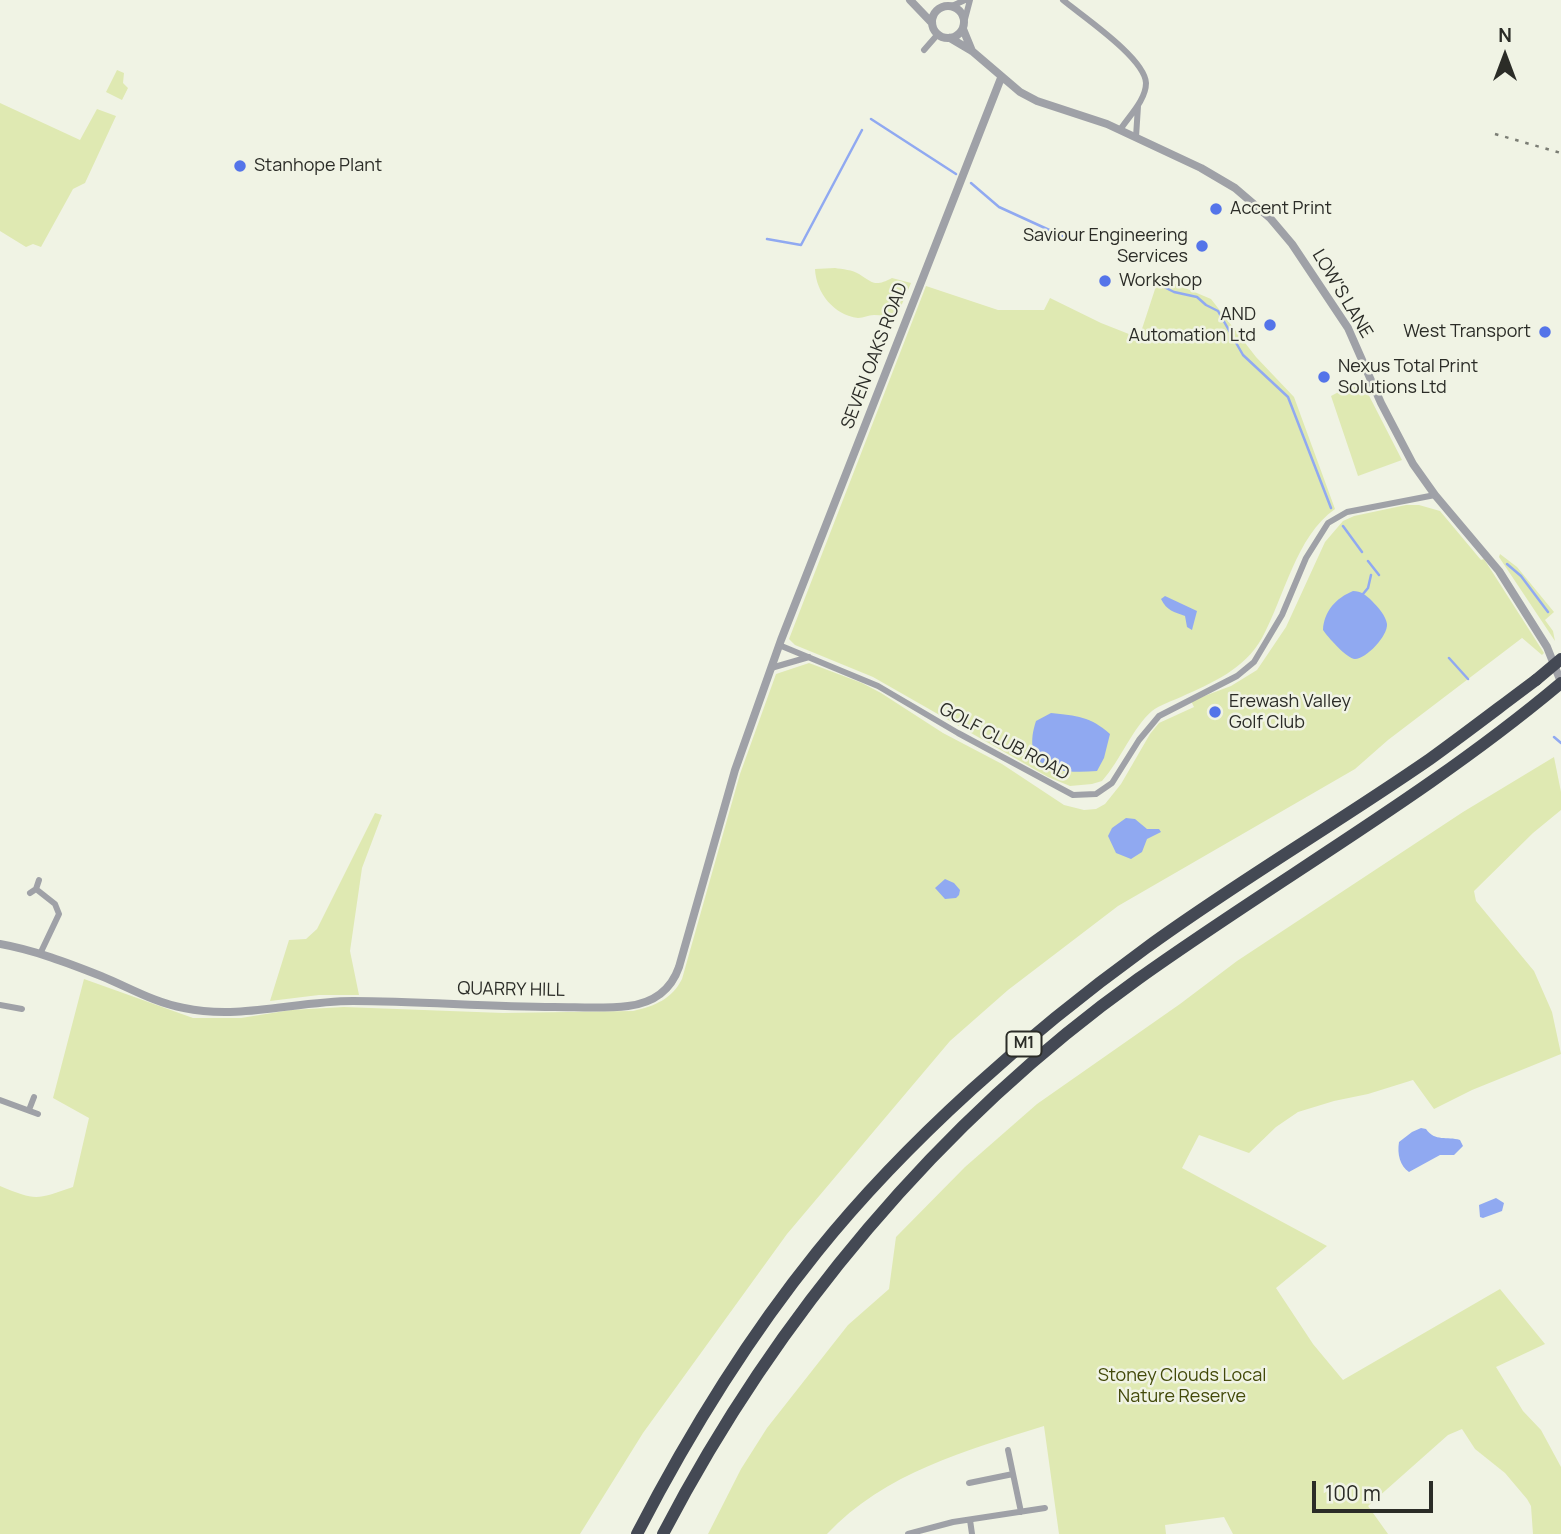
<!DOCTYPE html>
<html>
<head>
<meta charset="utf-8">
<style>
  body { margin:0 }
  #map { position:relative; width:1561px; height:1534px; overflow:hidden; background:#f0f3e4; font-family:Manrope,sans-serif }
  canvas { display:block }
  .north { position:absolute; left:1470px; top:21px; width:70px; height:70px; -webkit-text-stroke:5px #f0f3e4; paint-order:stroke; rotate:0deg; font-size:19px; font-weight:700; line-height:28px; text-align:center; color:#2b2c27 }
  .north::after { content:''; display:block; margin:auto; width:24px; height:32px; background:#2b2c27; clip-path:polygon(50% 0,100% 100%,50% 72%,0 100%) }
  .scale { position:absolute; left:1312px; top:1481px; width:121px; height:32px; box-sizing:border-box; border:4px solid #2b2c27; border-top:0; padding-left:9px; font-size:21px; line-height:24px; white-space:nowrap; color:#2b2c27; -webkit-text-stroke:5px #f0f3e4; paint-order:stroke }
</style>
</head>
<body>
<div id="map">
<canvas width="1561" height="1534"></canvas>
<div class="north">N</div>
<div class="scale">100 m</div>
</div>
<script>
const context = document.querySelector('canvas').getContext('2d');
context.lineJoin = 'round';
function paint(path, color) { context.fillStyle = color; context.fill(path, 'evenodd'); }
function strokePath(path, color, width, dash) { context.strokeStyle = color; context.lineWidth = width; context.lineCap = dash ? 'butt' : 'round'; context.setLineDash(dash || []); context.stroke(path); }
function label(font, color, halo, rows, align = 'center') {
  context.font = font + ' Manrope,sans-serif'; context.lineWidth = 5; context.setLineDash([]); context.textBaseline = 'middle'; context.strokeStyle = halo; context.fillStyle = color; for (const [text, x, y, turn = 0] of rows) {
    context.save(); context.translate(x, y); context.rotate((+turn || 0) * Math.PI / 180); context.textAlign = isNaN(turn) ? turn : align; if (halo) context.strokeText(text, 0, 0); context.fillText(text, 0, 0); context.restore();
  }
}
const green = new Path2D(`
  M117 70 124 73 123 83 128 88 122 100 106 92Z
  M0 103 80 140 97 109 116 116 85 183 73 189 41 247 33 244 26 247 0 231Z
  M835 268C842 269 853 270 859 274 873 283 875 287 892 278L911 283 896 318C889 317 881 315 874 315 868 315 864 318 858 318 834 315 816 293 815 269Z
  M1159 277 1211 299 1256 357 1294 397 1335 509C1296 536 1284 598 1262 638 1245 669 1212 683 1181 697 1172 701 1160 705 1152 711 1133 727 1120 761 1102 781L1092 784 1070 786 1048 777 873 677 795 645 789 639 926 286 998 310H1044L1050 298 1101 323 1139 338Z
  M1361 380 1402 460 1358 476 1331 396Z
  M1406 505H1419L1440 511 1481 560 1484 559 1544 653 1542 655 1521 637 1522 638 1388 740 1355 769 1118 906 1008 990 950 1041 787 1234 643 1433 580 1534H0V1186C37 1201 35 1200 73 1187L89 1118 53 1098 84 979 193 1018H241L291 1010 344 1007 503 1013 633 1011C655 1006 672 999 682 979L740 774 776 674 809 663 862 683 881 693 943 733 1002 764 1064 805 1084 810 1096 809 1105 804 1121 784 1150 734 1159 723 1194 707 1191 701 1231 686 1257 670 1286 627 1325 542 1343 521 1354 516Z
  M1500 554 1517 567 1554 612 1545 620 1553 631 1555 641 1499 557Z
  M1554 757 1561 792V810L1533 833 1474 891 1476 901 1534 971 1552 1012 1561 1054 1472 1090 1434 1109 1413 1080 1368 1094 1334 1101 1298 1112 1276 1127 1249 1153 1199 1135 1182 1168 1327 1246 1276 1288 1313 1344 1343 1380 1500 1289 1545 1344 1496 1367 1523 1411 1541 1430 1561 1467V1534H1533L1531 1506 1527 1499 1505 1473 1475 1449 1462 1429 1448 1435 1368 1506 1388 1534H1233L1224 1517 1165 1525 1166 1534H1059L1044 1426C967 1450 884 1473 827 1534H708L741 1469 767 1428 848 1325 889 1289 896 1237 965 1167 1037 1104 1180 1004 1237 961 1463 812Z
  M375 813 382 815 362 868 350 951 359 995H319L270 1001 289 940 306 939 317 929Z`);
const water = new Path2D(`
  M1353 591C1361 591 1366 595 1372 601 1378 607 1386 616 1387 624 1388 636 1366 659 1355 659 1347 659 1327 636 1323 630 1324 611 1336 598 1353 591Z
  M1165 596 1197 611 1192 630 1187 627 1185 616C1174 612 1167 611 1161 599Z
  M1051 713C1077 716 1090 716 1110 734L1104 758 1097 771C1058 774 1020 770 1036 721Z
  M1126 818 1135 819 1147 829H1159L1161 832 1147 839 1142 852 1131 859 1116 853 1108 836 1112 828Z
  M945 879 954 883 960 890 959 895 956 898 945 899 935 888Z
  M1421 1128 1426 1129C1435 1142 1447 1136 1460 1140L1463 1146 1454 1155H1440L1409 1172C1400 1166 1397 1154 1399 1142L1412 1132Z
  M1496 1198 1504 1203 1502 1211 1483 1218 1480 1217 1479 1205Z`);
const stream = new Path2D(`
  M871 119 956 174
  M971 183 999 207 1069 239
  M767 239 801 245 862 130
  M1162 286 1174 292 1197 297 1206 305 1218 311 1243 355 1288 397 1331 508
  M1343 526 1362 552
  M1368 561 1379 575
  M1507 564 1521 576 1548 612
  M1363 594 1368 588 1371 575
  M1449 658 1468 679
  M1554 737 1561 743`);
const minor = new Path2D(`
  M1063 0C1082 16 1145 58 1146 83 1146 100 1129 116 1120 130
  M952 6 965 0
  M965 19 970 0
  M924 50 938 34
  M1136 137 1138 106
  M779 645 878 686 958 733 1073 795 1096 794 1112 783 1139 740 1159 716 1237 676 1254 662 1282 615 1306 558 1328 523 1347 512 1435 495
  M771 668 809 657
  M36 889 55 904 59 914 40 954
  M30 893 36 889 39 880
  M0 1005 22 1009
  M0 1100 38 1114
  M29 1110 34 1097
  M1008 1450 1021 1512
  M969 1483 1013 1474
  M970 1520 972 1534
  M908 1534 953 1522 1045 1508`);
const tertiary = new Path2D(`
  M910 0 932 23
  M932 22a16 16 0 1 1 32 0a16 16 0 1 1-32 0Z
  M963 29 972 51
  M950 38 972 51 1020 92 1037 101 1107 124 1201 168 1235 188 1270 218 1292 244 1348 328 1381 403 1413 464 1435 495 1499 571 1547 647 1561 682
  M0 944C34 950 68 963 101 976 128 987 155 1003 184 1008 240 1020 296 1001 353 1001 420 1001 487 1007 554 1007 578 1007 604 1009 628 1006 653 1003 671 990 679 967L735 770 781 640 1001 78`);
const motorway = new Path2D(`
  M637 1534C688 1435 747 1339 817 1252 907 1140 1029 1033 1146 948 1238 881 1336 824 1430 759 1466 733 1501 706 1536 680
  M663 1534C776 1317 938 1122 1138 979 1278 879 1429 794 1561 683`);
const rail = new Path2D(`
  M1495 134 1561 153`);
const motorwayBridge = new Path2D(`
  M1536 680 1561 659`);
const markers = [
  [240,166,7,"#5474e9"],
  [1216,209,7,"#5474e9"],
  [1202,246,7,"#5474e9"],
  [1105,281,7,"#5474e9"],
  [1270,325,7,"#5474e9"],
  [1545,332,7,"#5474e9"],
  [1324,377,7,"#5474e9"],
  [1215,712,7,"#5474e9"]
];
const shields = [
  [1024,1044,35]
];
const shieldNames = [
  ["M1",1024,1044]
];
const poiNames = [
  ["Stanhope Plant",254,166],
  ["Accent Print",1230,209],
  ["Saviour Engineering",1188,236,"right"],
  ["Services",1188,257,"right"],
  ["Workshop",1119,281],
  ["AND",1256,315,"right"],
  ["Automation Ltd",1256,336,"right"],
  ["West Transport",1531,332,"right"],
  ["Nexus Total Print",1338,367],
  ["Solutions Ltd",1338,388],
  ["Erewash Valley",1229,702],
  ["Golf Club",1229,723]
];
const streetNames = [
  ["LOW'S LANE",1342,294,59],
  ["SEVEN OAKS ROAD",875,356,-69],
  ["GOLF CLUB ROAD",1004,742,28],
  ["QUARRY HILL",511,990,1]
];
const parkNames = [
  ["Stoney Clouds Local",1182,1376],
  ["Nature Reserve",1182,1397]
];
paint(green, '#dfe9b2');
paint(water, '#90a9f1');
strokePath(stream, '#90a9f1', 2.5);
strokePath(minor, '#9fa1a7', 6);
strokePath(tertiary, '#9fa1a7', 8);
strokePath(motorway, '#444954', 12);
strokePath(rail, '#7b7d74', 2.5, [3.5, 7]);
strokePath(motorwayBridge, '#444954', 12);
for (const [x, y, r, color] of markers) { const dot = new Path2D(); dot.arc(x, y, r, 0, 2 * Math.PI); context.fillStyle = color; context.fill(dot); strokePath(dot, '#f0f3e4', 2.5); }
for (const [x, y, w] of shields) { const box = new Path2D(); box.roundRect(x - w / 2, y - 12.5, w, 25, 5); context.fillStyle = '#f0f3e4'; context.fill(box); strokePath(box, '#2b2c27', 2); }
label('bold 16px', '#2b2c27', null, shieldNames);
label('18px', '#2b2c27', '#f0f3e4', poiNames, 'left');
label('18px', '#2b2c27', '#f0f3e4', streetNames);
label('18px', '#424909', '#f0f3e4', parkNames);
</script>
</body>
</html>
